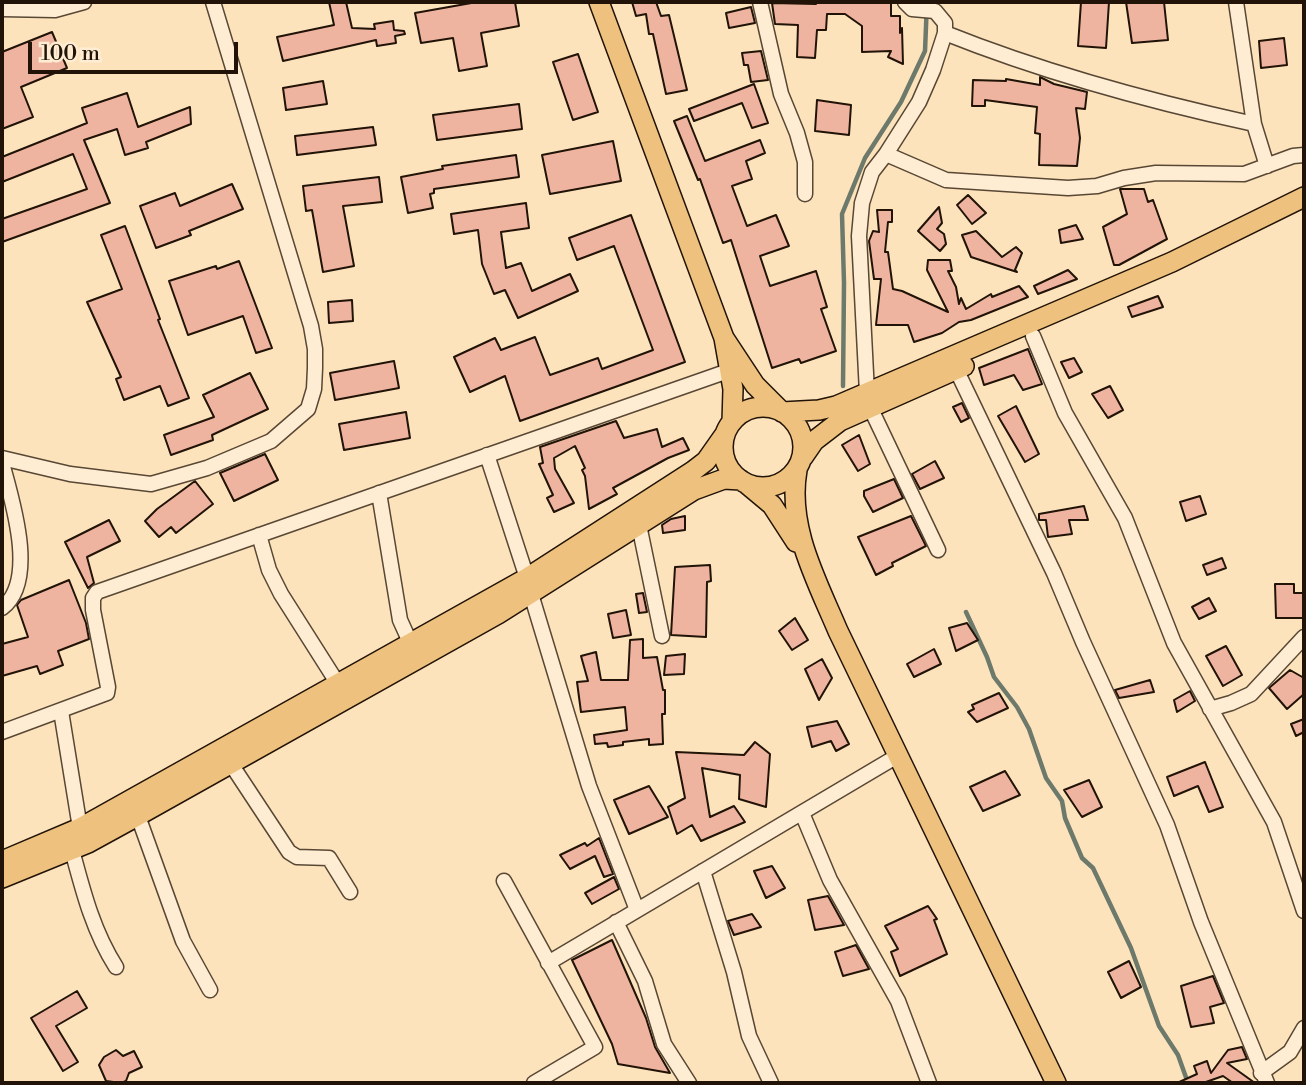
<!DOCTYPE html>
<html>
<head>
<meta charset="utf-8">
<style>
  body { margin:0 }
  #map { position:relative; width:1306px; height:1085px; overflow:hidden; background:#fde3bc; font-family:"Libre Bodoni",serif }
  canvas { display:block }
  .frame { position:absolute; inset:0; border:4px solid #211307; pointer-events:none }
  .scale { position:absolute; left:28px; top:42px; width:210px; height:32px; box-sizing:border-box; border:4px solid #211307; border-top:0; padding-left:9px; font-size:21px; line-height:24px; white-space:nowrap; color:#211307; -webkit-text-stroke:5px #feedd3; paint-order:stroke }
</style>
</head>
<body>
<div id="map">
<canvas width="1306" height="1085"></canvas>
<div class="frame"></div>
<div class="scale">100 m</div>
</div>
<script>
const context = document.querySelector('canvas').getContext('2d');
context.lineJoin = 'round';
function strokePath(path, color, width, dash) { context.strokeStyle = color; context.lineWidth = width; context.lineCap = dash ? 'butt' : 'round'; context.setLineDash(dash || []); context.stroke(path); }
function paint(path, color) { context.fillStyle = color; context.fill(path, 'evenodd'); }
const stream = new Path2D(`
  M843 386 844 283 842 214 865 158 901 102 925 51 927 2
  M966 612 987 657 994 677 1017 707 1029 729 1046 778 1062 801 1065 818 1082 858 1093 868 1131 948 1159 1026 1178 1055 1188 1083`);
const building = new Path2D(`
  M329 2H346L352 28 375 29 374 24 393 21 394 30 404 31 405 34 395 36 396 43 377 46 376 40 283 61 277 37 334 25Z
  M477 2H515L519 26 481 33 487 66 459 71 453 38 421 43 415 13Z
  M632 2H656L661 16 669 15 687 90 666 94 653 34H649L646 14 636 16Z
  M816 2H891V16H900V33L902 28 903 64 888 57 891 51 862 52V26L845 14H827L826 30H817L815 58 797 57 798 25 775 24 772 3 816 4Z
  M1081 2H1109L1106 48 1078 46Z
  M1126 2H1164L1168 40 1132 43Z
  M751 7 755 23 729 28 726 13Z
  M52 32 67 68 21 87 33 117 2 129V52Z
  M1284 38 1287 65 1261 68 1259 41Z
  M761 51 768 80 751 82 748 65H744L742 53Z
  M578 54 598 112 573 120 553 62Z
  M1040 77 1054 84 1087 92 1085 109 1076 108 1080 138 1077 166 1039 165 1040 134 1035 133 1037 107 985 100V106H972L973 80 1006 81V79L1040 85Z
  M323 81 327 104 286 110 283 88Z
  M754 84 768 123 752 128 742 103 694 121 689 109Z
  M127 93 138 127 190 107 191 124 146 142 148 148 125 155 117 129 84 140 110 203 2 242V219L87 189 73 154 2 182V157L87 123 82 108Z
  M817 100 851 105 849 135 815 131Z
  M519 104 522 129 437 140 433 115Z
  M687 116 705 161 760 140 765 153 746 161 752 179 732 186 747 226 776 215 789 246 760 256 770 286 816 271 827 307 821 309 836 351 801 363 799 359 772 368 731 240 723 243 700 179 698 180 674 121Z
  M373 127 376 145 297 155 295 136Z
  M613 141 621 181 550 194 542 155Z
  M516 155 519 177 434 189V193L430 194 433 208 408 213 401 177 443 169 442 166Z
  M379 177 382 202 343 206 354 266 323 272 312 210 306 211 303 186Z
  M232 184 243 209 189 231 191 235 156 248 140 206 175 193 180 206Z
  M1120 189H1144L1148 202 1153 200 1167 239 1119 265H1114L1103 227 1127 214Z
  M968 195 986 213 972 224 957 205Z
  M526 203 529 228 501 232 506 268 521 263 532 291 570 274 578 291 518 318 505 290 494 294 482 264 478 230 454 234 451 214Z
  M939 207 942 223 937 229 944 234 946 244 940 251 918 231Z
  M877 210H892V222H888L885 252H888L893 289 902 291 948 312 927 270 928 260H950L952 271H948L956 287 959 304 961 298 966 309 991 294 992 297 1019 286 1028 297 971 320 959 322 942 333 914 342 908 325H876L881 279H874L869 241 873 231 879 232Z
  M631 215 685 362 520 421 505 376 470 392 454 357 495 338 501 350 535 337 550 375 598 358 602 369 653 350 614 246 577 260 569 238Z
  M1076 225 1083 239 1061 243 1059 230Z
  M125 226 160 319 158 320 189 398 168 406 160 386 124 400 116 379 121 377 87 302 122 289 101 235Z
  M976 231 1002 257 1016 247 1022 253 1015 270 1017 272 971 257 962 235Z
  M239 261 272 348 256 353 243 316 188 335 169 281 216 266 217 269Z
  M1068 270 1077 279 1038 294 1034 286Z
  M1158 296 1163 307 1132 317 1128 307Z
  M352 300 353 321 329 323 328 302Z
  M1028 349 1042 384 1023 390 1014 375 984 385 979 368Z
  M1074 358 1082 372 1069 378 1061 362Z
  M394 361 399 388 335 400 330 373Z
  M250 373 268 409 212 435 213 440 171 455 164 435 214 417 203 395Z
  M1110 386 1123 410 1108 418 1092 394Z
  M962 403 969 418 961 422 953 407Z
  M1016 406 1039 454 1025 462 998 416Z
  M406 412 410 438 344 450 339 424Z
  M616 421 624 438 657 429 662 447 683 438 689 450 668 458 613 488 617 494 589 509 585 476 582 470 585 468 575 446 554 458 555 469 574 503 554 512 547 498 553 495 539 464 543 463 540 447Z
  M859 435 870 464 858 471 842 445Z
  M265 454 278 480 234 501 220 473Z
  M935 461 944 478 920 489 912 474Z
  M894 479 903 498 873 512 864 496V491Z
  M195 481 213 504 176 533 171 527 159 537 145 521 157 509Z
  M1200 496 1206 514 1186 521 1180 502Z
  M1084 506 1088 520H1069L1072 534 1048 537 1046 520H1039V514Z
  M685 516V530L663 533 662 525 671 519Z
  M911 516 926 546 892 563 893 566 876 575 858 537Z
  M109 520 120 541 87 557 94 583 88 588 65 542Z
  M1222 558 1226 568 1207 575 1203 565Z
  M710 565 711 581 707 582 706 637 671 635 675 567Z
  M69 580 86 623 89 639 58 651 63 665 40 674 37 666 2 676V644L28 637 17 605 21 600Z
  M1275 584H1294V593H1304V618H1276Z
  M643 593 647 612 639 613 636 594Z
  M1209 598 1216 611 1199 619 1192 607Z
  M626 610 631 635 613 638 608 614Z
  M795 618 808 640 792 650 779 631Z
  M967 623 978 640 956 651 949 628Z
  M643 639V658L657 657 663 690H665V714H662L663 744 649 745V739L623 742V745L608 747 607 743 595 744 594 735 627 730 625 707 581 712 577 682 588 681 581 656 596 652 601 680H628L630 640Z
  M1226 646 1242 675 1223 686 1206 656Z
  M934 649 941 664 914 677 907 664Z
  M685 654 684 674 664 675 666 656Z
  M822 659 832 678 819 700 805 669Z
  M1290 670 1304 678V694L1287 709 1269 688Z
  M1150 680 1154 692 1119 698 1115 690Z
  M1190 691 1195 701 1177 712 1174 700Z
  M999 693 1008 708 977 722 968 712 974 709 972 705Z
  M1304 719V732L1296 736 1291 724Z
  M837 721 849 744 836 751 831 741 812 747 807 727Z
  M755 742 770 754 766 807 739 799 740 775 702 768 710 817 734 806 745 822 701 841 692 825 677 834 668 807 685 798 676 752 744 755Z
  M1205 762 1223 807 1209 812 1198 786 1174 796 1167 777Z
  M1005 771 1020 795 983 811 970 787Z
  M1089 780 1102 807 1082 817 1064 790Z
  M649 786 668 817 629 834 614 800Z
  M599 838 613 874 604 877 595 856 570 869 560 855 585 843 587 846Z
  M772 866 785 888 766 898 754 871Z
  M614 877 619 889 592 904 585 893Z
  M828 896 844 925 815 930 808 900Z
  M928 906 937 919 934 920 947 954 900 976 891 952 898 949 885 926Z
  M752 914 761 927 734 935 728 921Z
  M612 940 646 1018 655 1047 670 1073 618 1064 612 1044 572 960Z
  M856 945 869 969 843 976 835 952Z
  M1129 961 1141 987 1121 998 1108 972Z
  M1213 976 1224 1003 1210 1007 1214 1023 1191 1027 1181 986Z
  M77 991 87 1008 56 1026 78 1062 63 1071 31 1018Z
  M1242 1047 1247 1059 1227 1063 1255 1083H1233L1223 1076 1203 1083H1177L1197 1074 1194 1066 1207 1061 1211 1073 1228 1050Z
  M116 1050 123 1056 134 1051 142 1067 129 1073 126 1081 121 1083 106 1081 99 1065 104 1057Z`);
const minor = new Path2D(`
  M760 2 781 94 797 133 805 162V194
  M905 2 912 9 935 11 945 23V33
  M1236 2 1254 124 1267 166
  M2 9 55 10 84 2
  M886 154 946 180 1068 188 1097 186 1124 178 1156 173 1244 174 1293 156 1304 155
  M1033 336 1065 413 1125 518 1174 643 1274 822 1304 911
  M956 369 1054 573 1083 642 1167 825 1201 922 1267 1083
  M867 393 859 236 862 203 872 172 886 154 919 102 933 70 945 33C1045 73 1148 101 1254 124
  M870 407 938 550
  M487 455 527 578
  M2 458 70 474 151 484 207 468 271 441 308 409 314 389 315 368V349L311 326 213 2
  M2 463C12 500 38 581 2 608
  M379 493 400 620 410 642
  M639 525 662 636
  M259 535 269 570 281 594 333 676 335 686
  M531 594 589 786 637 910
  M1210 709 1231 703 1251 694 1304 637
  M61 711 80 828
  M2 732 107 693 108 687 93 610V598L97 592 731 370
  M231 764 289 852 297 857 329 858 350 892
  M802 813 830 880 898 1001 929 1083
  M138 816 183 941 210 990
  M72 850C83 891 93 931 116 967
  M703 871 734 972 749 1036 771 1083
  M504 881 595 1047 534 1083
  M616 922 645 981 664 1044 689 1083
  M548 963 899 755
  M1261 1073 1290 1052 1304 1028`);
const major = new Path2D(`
  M599 2 724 338 733 389 732 422
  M724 338 755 385 782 412 819 410 836 406 1172 262 1304 197
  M723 447a40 40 0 1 1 80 0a40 40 0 1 1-80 0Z
  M803 457 814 441 840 421 964 366
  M797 470C787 527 816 579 838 631L1056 1083
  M748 485 772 505 796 542
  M2 861 80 828 527 578 693 471 706 461 725 434
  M2 878 88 843 130 820 498 614 694 490 724 479 741 480`);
strokePath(stream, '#6d7a6b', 4.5);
paint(building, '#eeb49f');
strokePath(building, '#211307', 2);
strokePath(minor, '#584734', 17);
strokePath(major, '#211307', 22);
strokePath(minor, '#feedd3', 14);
strokePath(major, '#eec27e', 19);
</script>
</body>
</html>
